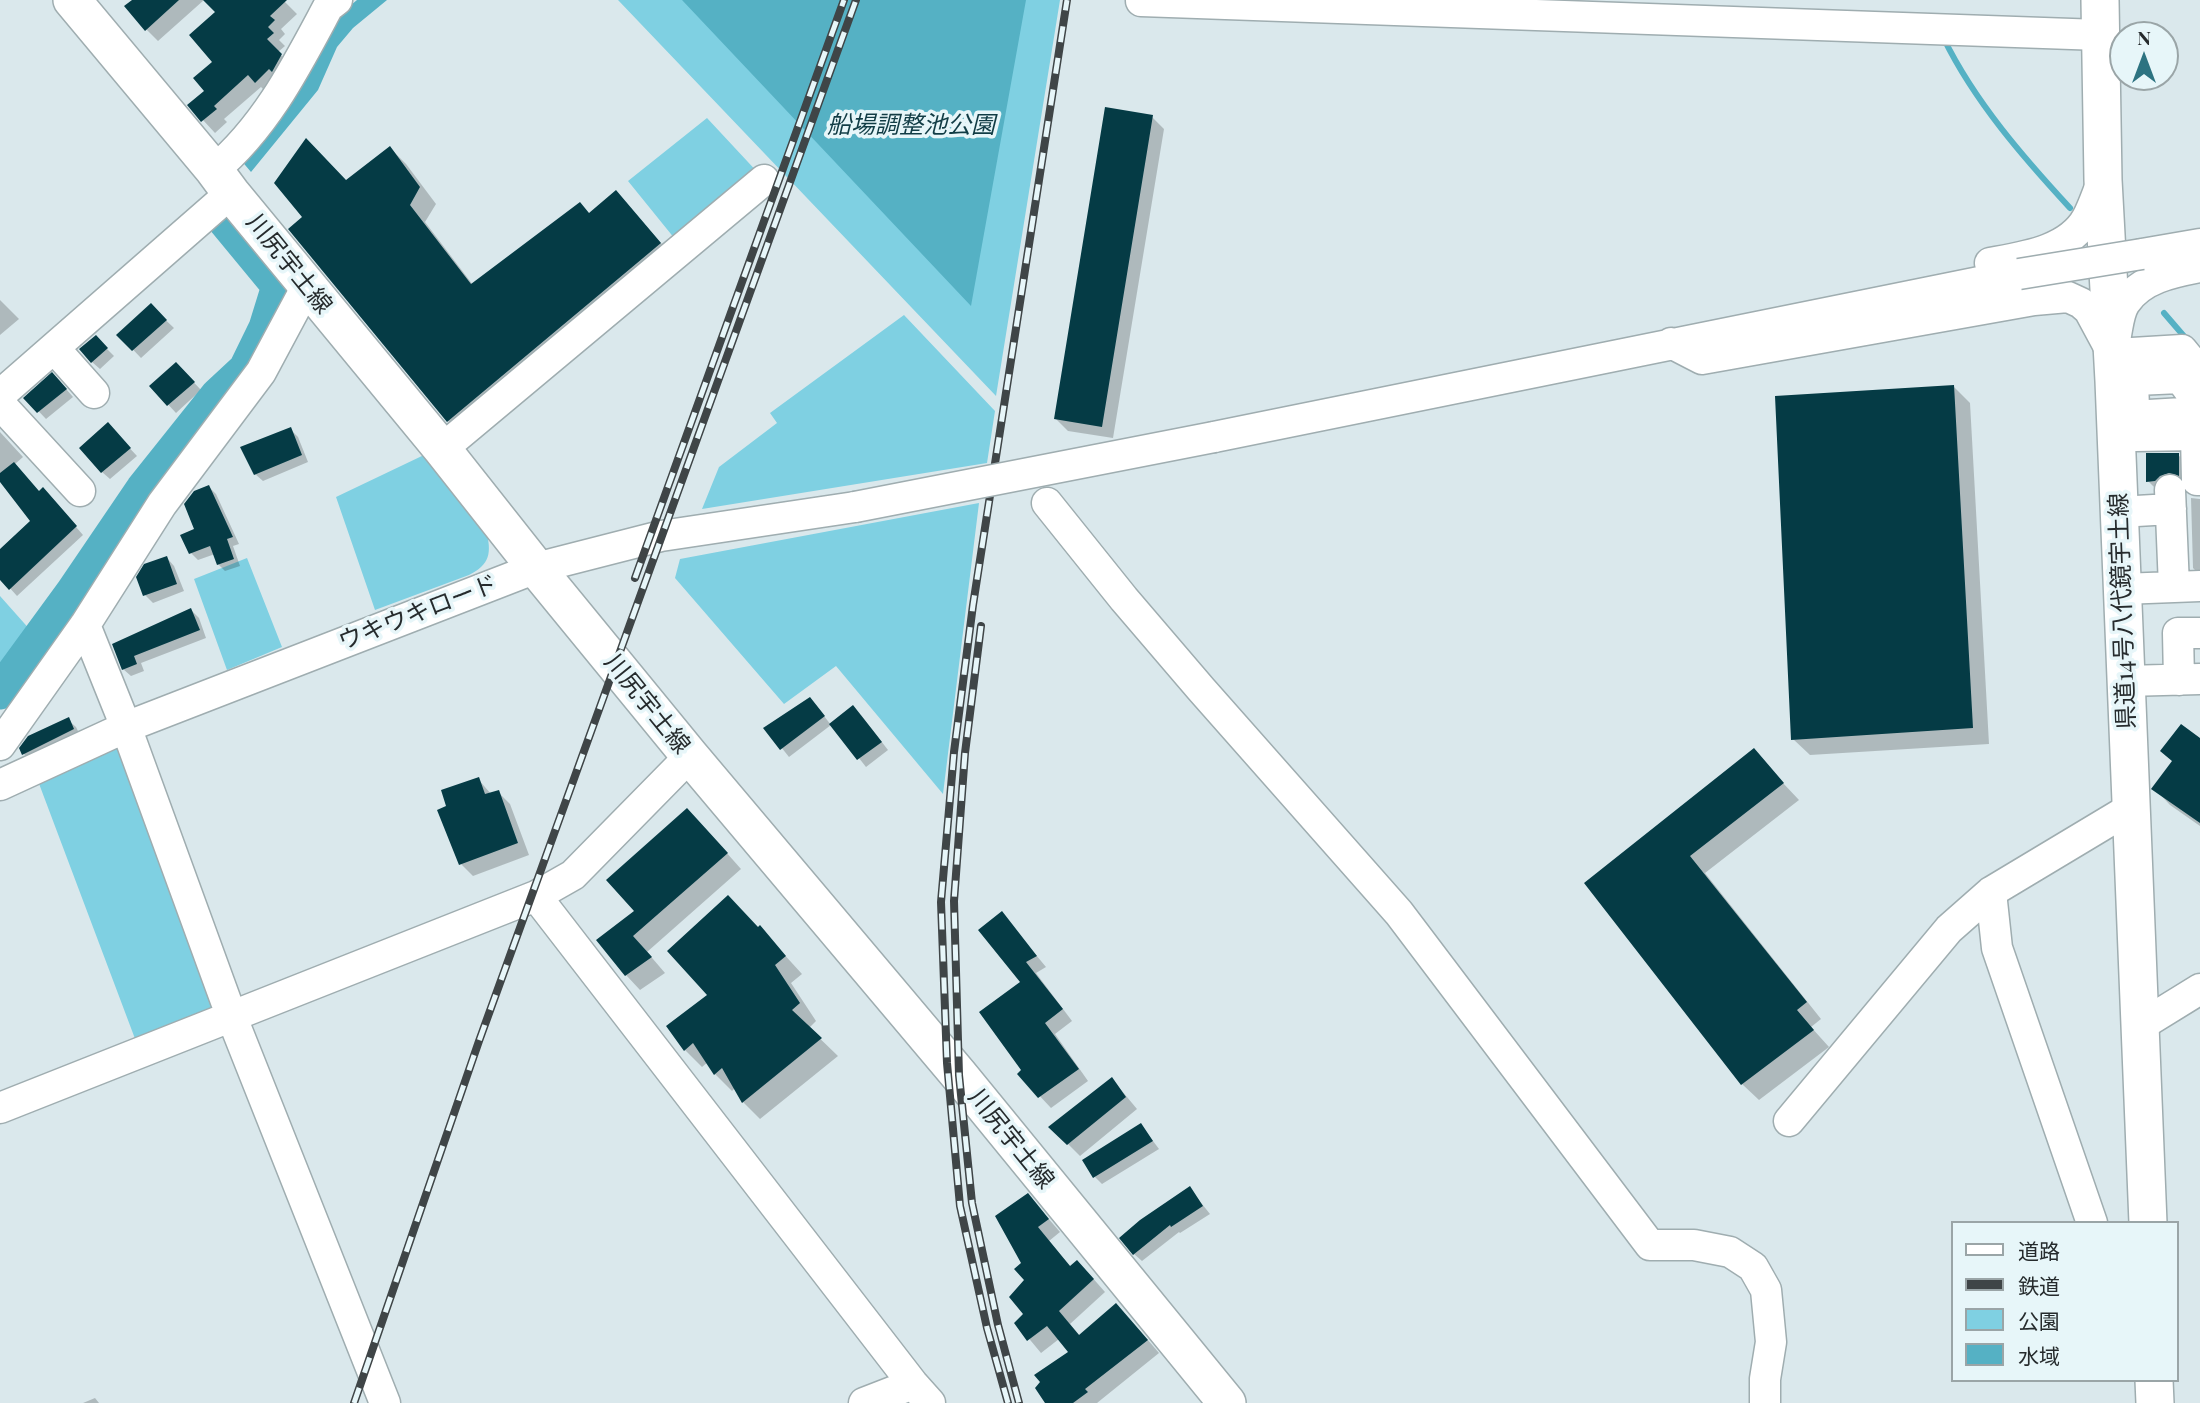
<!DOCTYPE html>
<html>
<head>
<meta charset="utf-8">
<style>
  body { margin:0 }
  #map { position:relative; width:2200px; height:1403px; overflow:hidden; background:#dae8ec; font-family:"Playfair Display","Noto Sans JP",serif }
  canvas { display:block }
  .legend { position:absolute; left:1951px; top:1221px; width:228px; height:161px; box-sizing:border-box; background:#e7f6f9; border:2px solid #9aa5a7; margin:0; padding:9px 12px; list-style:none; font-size:21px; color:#262b2d }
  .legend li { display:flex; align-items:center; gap:14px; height:35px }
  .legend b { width:35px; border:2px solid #9aa5a7 }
  .north { position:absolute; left:2109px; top:21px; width:70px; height:70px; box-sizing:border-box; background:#e7f6f9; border:2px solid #9aa5a7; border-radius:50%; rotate:0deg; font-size:19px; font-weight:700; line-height:28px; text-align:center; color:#262b2d }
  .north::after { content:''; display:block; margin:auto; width:24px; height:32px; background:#2d7381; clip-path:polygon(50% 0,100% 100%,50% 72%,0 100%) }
</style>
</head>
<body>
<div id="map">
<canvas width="2200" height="1403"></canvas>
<ul class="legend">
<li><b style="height:9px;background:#fff"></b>道路</li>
<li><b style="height:9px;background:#3f4547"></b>鉄道</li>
<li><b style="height:19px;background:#7fd0e2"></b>公園</li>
<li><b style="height:19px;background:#55b1c4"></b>水域</li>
</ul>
<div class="north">N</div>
</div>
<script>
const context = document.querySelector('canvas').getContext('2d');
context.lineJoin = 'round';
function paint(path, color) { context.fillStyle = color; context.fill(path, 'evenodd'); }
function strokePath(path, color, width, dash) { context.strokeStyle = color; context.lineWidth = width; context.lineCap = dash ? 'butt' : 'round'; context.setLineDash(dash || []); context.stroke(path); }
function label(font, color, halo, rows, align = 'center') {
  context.font = font + ' "Playfair Display","Noto Sans JP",serif'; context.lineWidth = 7; context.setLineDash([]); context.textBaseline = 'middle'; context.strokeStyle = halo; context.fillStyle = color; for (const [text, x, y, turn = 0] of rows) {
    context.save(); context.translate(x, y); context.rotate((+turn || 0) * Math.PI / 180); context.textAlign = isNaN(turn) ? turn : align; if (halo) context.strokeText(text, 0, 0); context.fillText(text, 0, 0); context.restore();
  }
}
const green = new Path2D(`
  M618 0H1060L996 396Z
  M707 118 761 176 679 244 628 181Z
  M904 315 995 411 987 463 702 509 719 467 777 423 770 413Z
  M424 455 486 531C492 552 490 565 469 575L375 610 336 497Z
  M979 503 943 794 836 666 784 704 675 578 680 559Z
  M247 558 282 647 227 670 194 579Z
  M0 596 32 632 0 674Z
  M123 739 222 1011 137 1044 38 781Z`);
const water = new Path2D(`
  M357 0H387L353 28 337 47 318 90 251 172 240 159 339 15Z
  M682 0H1026L971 306Z`);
const shadow = new Path2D(`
  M135 0H204L158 41 146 29Z
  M206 0H283L297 14 281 29 285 34 279 40 285 46 278 52 293 68 268 94 261 87 224 119 227 122 215 133 190 106 206 91 215 62 217 12Z
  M1152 117 1164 129 1113 438 1068 431 1056 419Z
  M390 148 406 164 436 204 425 222 473 285 589 214 616 192 676 260 464 437 448 421 347 182Z
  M0 300 19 319 0 335Z
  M151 306 174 328 141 358 119 335Z
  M95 337 114 356 100 369 92 362Z
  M184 372 201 390 176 413 151 386Z
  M60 382 73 397 46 419 26 398Z
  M1954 387 1970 403 1989 744 1810 755 1793 739Z
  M108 425 137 456 110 479 102 472Z
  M290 429 298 437 308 462 263 481 255 474Z
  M0 432 23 457 15 464 39 493 50 497 83 535 17 596 0 577V551L33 521 0 480Z
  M2178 455 2186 462V482L2177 480 2156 489 2148 481Z
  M209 487 216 494 239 544 233 546 240 566 225 571 218 564 215 554 198 560 191 553Z
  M2191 498 2200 499V575L2193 568Z
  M167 558 174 566 184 591 153 603 145 595Z
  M191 610 199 618 206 638 141 663 144 671 131 676 123 669 114 645Z
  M817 707 831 725 789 757 766 728Z
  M861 715 888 750 866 767 832 724Z
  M68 720 76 727 81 737 32 762 24 754 21 748Z
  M2200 740V826L2170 805 2154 788Z
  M1766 765 1799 800 1705 873 1821 1019 1811 1027 1829 1047 1759 1100 1742 1084 1587 883Z
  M478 779 491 794 498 792 510 804 529 855 473 876 461 864Z
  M702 825 741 869 647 952 665 973 640 990 626 975 637 911Z
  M1002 914 1046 967 1036 973 1072 1021 1055 1034 1088 1081 1051 1108 1019 1074 1023 1070V982Z
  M760 928 802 974 791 983 816 1021 809 1028 838 1056 760 1119 743 1102 735 1088 732 1091 715 1074 708 1062 702 1067 685 1050 710 995Z
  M1112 1079 1137 1109 1080 1156 1051 1127Z
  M1141 1125 1159 1149 1102 1184 1095 1177Z
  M1190 1189 1210 1214 1180 1233 1179 1232 1142 1261 1134 1254Z
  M1028 1195 1060 1232 1049 1241 1071 1267 1090 1275 1105 1292 1070 1324 1080 1336 1129 1318 1159 1353 1097 1403H1047L1070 1353 1059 1339 1041 1353 1016 1323 1025 1314 1026 1280 1023 1264Z
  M95 1398 99 1403H83Z`);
const stream = new Path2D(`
  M1944 39C1975 102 2023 157 2070 208
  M2164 313 2189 342`);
const river = new Path2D(`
  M0 692 73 592 143 489 218 395 246 369 266 328 279 286 222 217`);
const building = new Path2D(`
  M132 0H179L145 31 124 6Z
  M203 0H287L270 16 275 20 268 27 274 33 267 39 282 54 272 72 269 69 255 83 248 75 214 106 217 109 201 122 187 105 204 91 193 78 212 62 189 35 215 12Z
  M1105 107 1153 115 1102 427 1054 419Z
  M306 138 346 180 390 146 420 187 410 205 471 284 580 202 589 213 616 190 661 243 447 422 288 229 302 217 274 183Z
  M151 303 167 320 132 351 116 335Z
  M96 335 108 348 91 363 79 349Z
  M176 362 195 382 167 406 149 386Z
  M52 372 67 389 37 413 23 398Z
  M1954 385 1973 728 1791 740 1775 396Z
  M108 422 131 448 101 473 79 448Z
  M291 427 302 455 254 475 240 447Z
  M2146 453H2179V476L2169 473 2160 476 2155 481 2146 482Z
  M14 462 39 491 43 487 77 526 9 590 0 580V549L30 521 0 482V473Z
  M209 485 233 537 227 539 234 559 217 565 210 546 189 554 180 535 194 529 184 504 194 491Z
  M167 556 177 584 143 596 136 577 144 564Z
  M191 608 200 630 134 656 137 664 122 670 112 644Z
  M810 697 825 716 780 750 763 728Z
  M853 705 882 742 857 760 829 724Z
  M69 717 74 729 22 755 19 748 28 736Z
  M2181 724 2200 738V823L2151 789 2172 761 2160 751Z
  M1754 748 1784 783 1690 856 1807 1002 1797 1010 1814 1030 1741 1085 1584 883Z
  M479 777 485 794 499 790 518 843 459 865 437 810 446 806 441 790Z
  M687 808 728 853 633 936 652 957 625 976 596 940 634 911 606 880Z
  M728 895 758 927 760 925 786 956 775 965 800 1003 792 1010 822 1038 742 1103 722 1068 714 1075 693 1043 684 1051 666 1026 707 995 667 951Z
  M1002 911 1037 956 1026 962 1063 1009 1045 1023 1079 1069 1038 1098 1017 1074 1021 1070 979 1012 1020 982 978 930Z
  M1112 1077 1126 1097 1067 1145 1048 1127Z
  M1141 1123 1153 1141 1093 1178 1082 1160Z
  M1190 1186 1203 1206 1171 1227 1170 1225 1133 1255 1119 1238 1140 1220Z
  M1028 1193 1049 1219 1038 1227 1070 1266 1077 1260 1094 1279 1059 1311 1079 1335 1116 1303 1148 1340 1085 1389 1088 1392 1073 1403H1045L1035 1388 1040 1382 1034 1375 1068 1352 1047 1326 1027 1341 1014 1323 1023 1314 1009 1297 1024 1280 1014 1269 1021 1263 995 1216Z`);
const minor = new Path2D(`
  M1141 1 2100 35
  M214 170C266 127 297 65 328 7L337 0
  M2142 254 2200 244
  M1990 263C2023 257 2069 251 2087 218 2093 207 2097 194 2102 182
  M2116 335C2118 325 2119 312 2125 303 2141 278 2174 272 2200 267
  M1671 343 1702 359 2034 300 2068 297 2081 303 2089 310 2110 349
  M54 348 94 393
  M2200 372 2182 350 2132 353 2135 436 2196 435 2197 480H2200
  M2114 381 2180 378 2200 405
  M0 395 231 193
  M0 404 80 491
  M2115 417 2200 412
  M1214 437 2019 274
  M442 449 764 180
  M1047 503 1124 599 1201 689 1399 913 1650 1245H1694L1730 1252 1753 1267 1766 1290 1771 1342 1765 1379V1403
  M2119 512 2171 509
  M2174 587 2200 586
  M2122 589 2174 587 2170 490
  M85 625 126 727 231 1015 385 1403
  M2179 680 2178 633H2200
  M2126 681 2200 679
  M0 745 85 625 162 504 261 372 307 286
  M0 785 126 727 536 568 661 536 855 507
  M1991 892 1997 948 2092 1223
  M536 896 913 1384 930 1403
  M2140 1026 2200 989
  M0 1108 536 896 573 875 690 756
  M1789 1121 1949 929 1991 892 2131 808
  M864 1403 913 1384`);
const major = new Path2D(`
  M72 0 214 170 231 193 442 449 536 568 690 756 959 1075 1227 1403
  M2100 0 2103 180 2114 381 2148 1223
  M2154 1380 2155 1403`);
const rail = new Path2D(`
  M635 578 844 0
  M981 626 965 753 954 901 959 1075 972 1203 998 1325 1019 1403
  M354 1403 479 1041 856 0
  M1008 1403 987 1328 960 1206 947 1063 941 902 954 752 973 605 1067 0`);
const minorBridge = new Path2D(`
  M2019 274 2142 254
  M855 507 1214 437`);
const parkNames = [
  ["船場調整池公園",911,126]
];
const streetNames = [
  ["川尻宇土線",289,264,51],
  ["県道14号八代鏡宇土線",2123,611,-92],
  ["ウキウキロード",418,613,-21],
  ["川尻宇土線",647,704,51],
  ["川尻宇土線",1011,1139,51]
];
paint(green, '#7fd0e2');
paint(water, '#55b1c4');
paint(shadow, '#0003');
strokePath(stream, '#55b1c4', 6);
strokePath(river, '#55b1c4', 35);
paint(building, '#053b45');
strokePath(minor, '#9fadb0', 33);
strokePath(major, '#9fadb0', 40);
strokePath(minor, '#fff', 30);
strokePath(major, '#fff', 37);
strokePath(rail, '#3f4547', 8);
strokePath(rail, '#e7f6f9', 5, [16]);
strokePath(minorBridge, '#9fadb0', 33, []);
strokePath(minorBridge, '#fff', 30);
label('italic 24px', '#113c45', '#e7f6f9', parkNames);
label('24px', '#262b2d', '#e7f6f9', streetNames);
</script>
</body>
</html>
